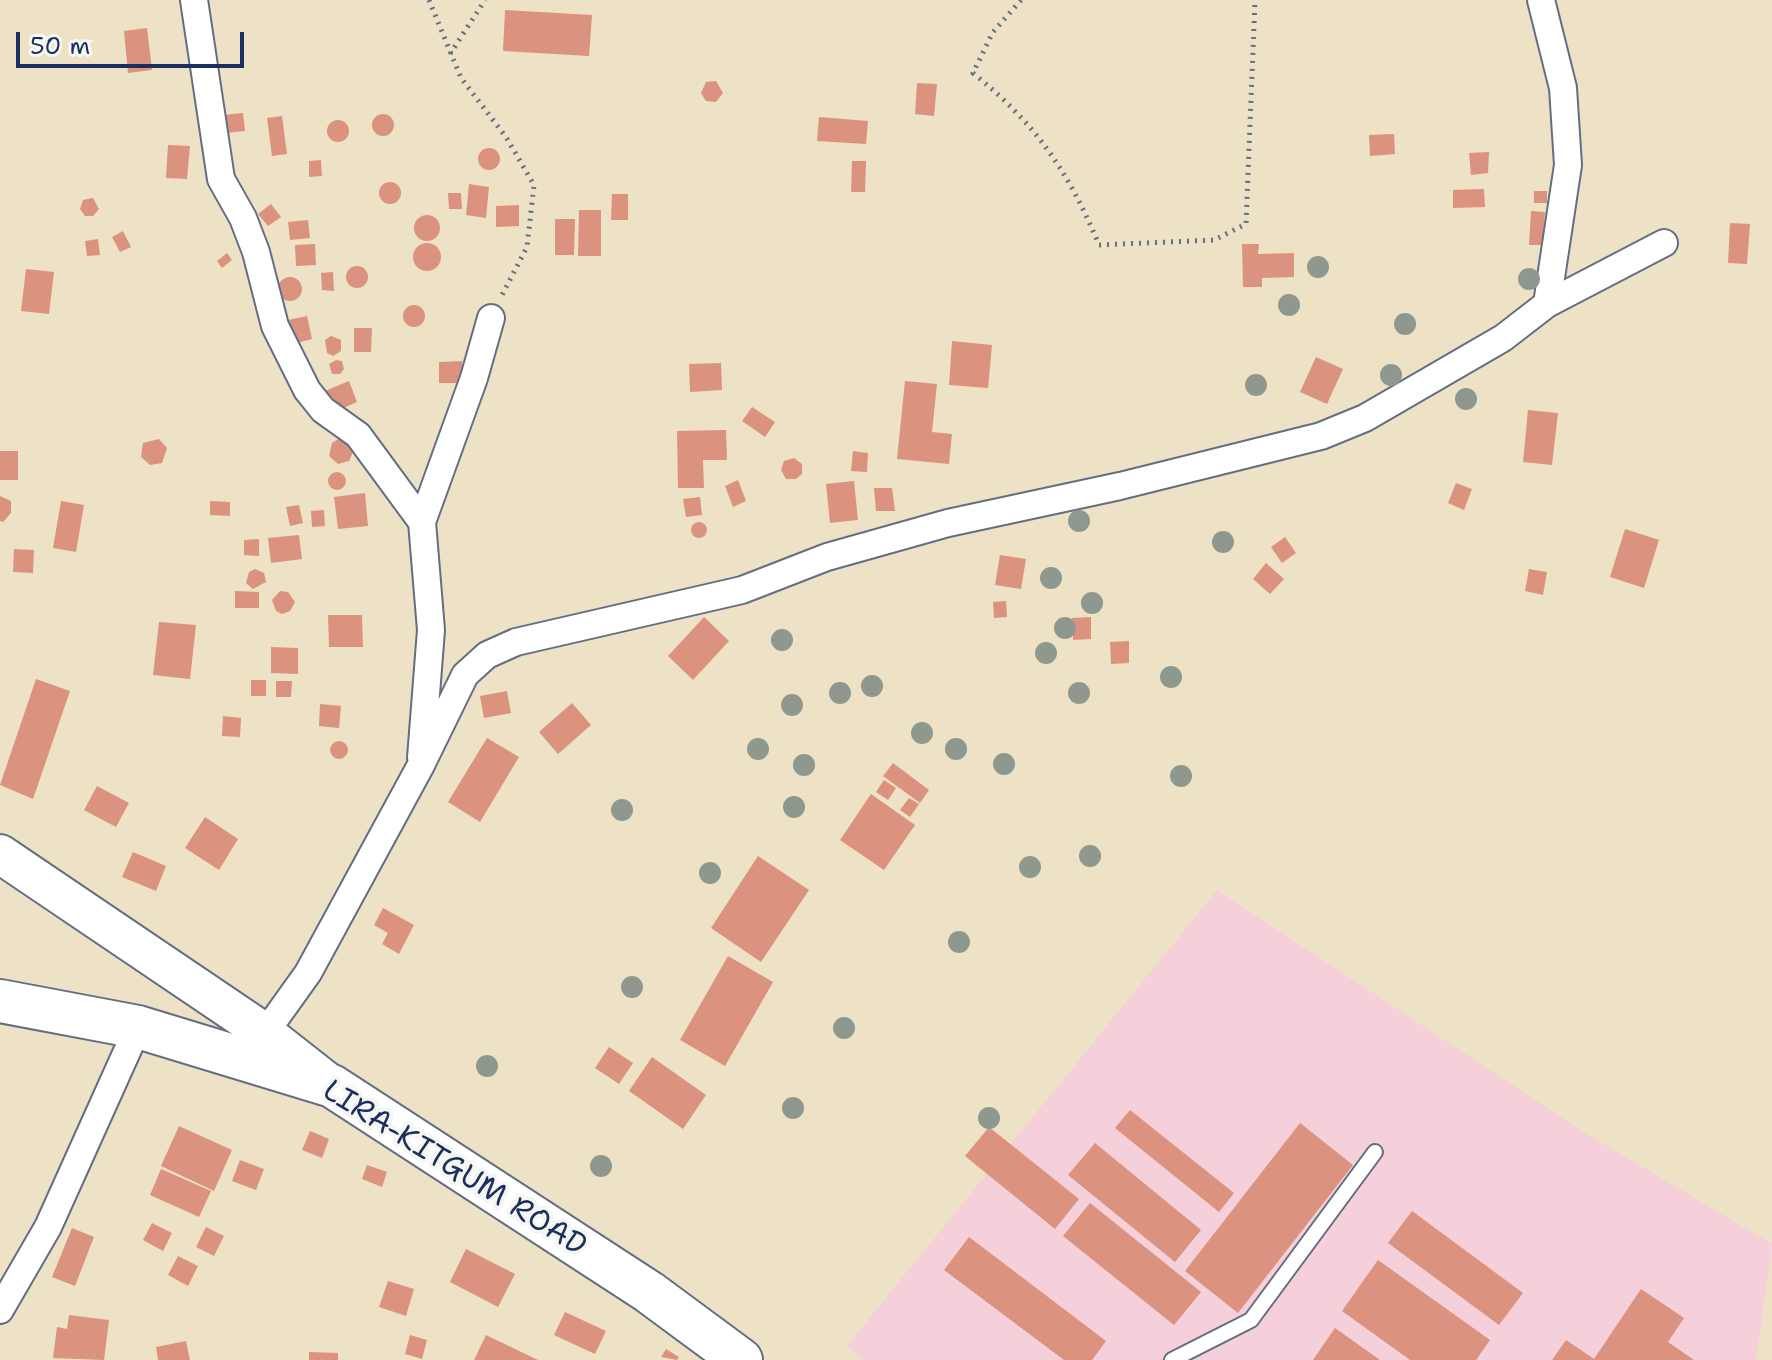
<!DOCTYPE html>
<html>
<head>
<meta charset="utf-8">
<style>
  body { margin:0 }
  #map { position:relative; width:1772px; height:1360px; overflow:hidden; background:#ede2c5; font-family:"Shantell Sans",sans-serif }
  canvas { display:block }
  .scale { position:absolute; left:16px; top:32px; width:228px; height:36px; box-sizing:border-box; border:4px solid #1b2f5e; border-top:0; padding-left:10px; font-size:24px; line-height:28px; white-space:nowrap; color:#1b2f5e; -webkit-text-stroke:6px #f6f6f2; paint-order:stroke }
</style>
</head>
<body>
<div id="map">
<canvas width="1772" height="1360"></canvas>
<div class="scale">50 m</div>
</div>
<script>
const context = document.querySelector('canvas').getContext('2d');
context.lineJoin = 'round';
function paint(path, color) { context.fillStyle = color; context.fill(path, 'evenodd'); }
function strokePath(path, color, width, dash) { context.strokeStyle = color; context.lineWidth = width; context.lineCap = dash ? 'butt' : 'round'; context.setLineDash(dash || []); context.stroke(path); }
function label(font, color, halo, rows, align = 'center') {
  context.font = font + ' "Shantell Sans",sans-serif'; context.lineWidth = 8; context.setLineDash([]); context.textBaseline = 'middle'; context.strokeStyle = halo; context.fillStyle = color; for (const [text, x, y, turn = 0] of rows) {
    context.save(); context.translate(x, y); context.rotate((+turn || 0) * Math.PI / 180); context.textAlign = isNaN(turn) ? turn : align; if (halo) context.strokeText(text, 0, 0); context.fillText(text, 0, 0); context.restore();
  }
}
const built = new Path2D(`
  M1217 890 1582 1131 1772 1244 1756 1360H864L846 1347Z`);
const building = new Path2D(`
  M505 10 592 15 589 56 503 51Z
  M147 28 152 70 128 73 124 31Z
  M716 81 723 93 716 102 706 101 701 93 706 82Z
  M917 83 937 84 934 116 915 114Z
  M243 113 245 131 225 133 223 115Z
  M372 125a11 11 0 1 1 22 0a11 11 0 1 1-22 0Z
  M282 116 287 154 272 156 267 118Z
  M819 117 868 121 866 144 817 141Z
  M327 131a11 11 0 1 1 22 0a11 11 0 1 1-22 0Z
  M1394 134 1395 154 1370 156 1369 135Z
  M168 145 190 146 187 179 166 178Z
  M478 159a11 11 0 1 1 22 0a11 11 0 1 1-22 0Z
  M1489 152 1488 173 1471 175 1469 153Z
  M321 160 322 176 309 177V161Z
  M852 161H866L865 192H851Z
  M379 193a11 11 0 1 1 22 0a11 11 0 1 1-22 0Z
  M469 184 489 187 486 218 466 215Z
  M1484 189 1485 207 1453 208V190Z
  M1534 191H1547V203H1534Z
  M448 193H461L462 209H449Z
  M612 194H628V220H611Z
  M93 198 99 209 93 216H85L80 209 83 200Z
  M271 204 281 217 268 226 258 214Z
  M519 205V226L496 227V206Z
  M579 210H601V256H578Z
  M1531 211 1545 212 1542 245H1529Z
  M414 228a13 13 0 1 1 26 0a13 13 0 1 1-26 0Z
  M555 219H575L574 255H555Z
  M308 220 310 238 290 240 288 222Z
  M1730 223 1750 224 1747 264 1728 263Z
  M123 231 131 247 120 252 112 237Z
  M98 239 100 255 87 256 85 241Z
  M413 257a14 14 0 1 1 28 0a14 14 0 1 1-28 0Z
  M315 244 316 265 296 266 295 245Z
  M1242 244H1259L1258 254 1294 253V277L1262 278V287H1243Z
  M227 253 232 260 222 268 217 261Z
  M346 277a11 11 0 1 1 22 0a11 11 0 1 1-22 0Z
  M26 269 54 272 49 314 21 311Z
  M333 272 334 291 322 290 321 273Z
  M278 289a12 12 0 1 1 24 0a12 12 0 1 1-24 0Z
  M403 316a11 11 0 1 1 22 0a11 11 0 1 1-22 0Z
  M307 316 312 339 293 344 288 320Z
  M354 328H372L371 352H354Z
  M331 336 341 340V351L333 356 327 353 325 340Z
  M952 341 992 345 988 388 949 385Z
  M1316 357 1343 369 1327 404 1300 392Z
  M336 360 342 361 344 369 340 374H332L329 364Z
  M462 361 463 383H439V362Z
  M721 363 722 390 690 392 689 364Z
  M349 381 357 402 334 412 325 391Z
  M905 381 937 384 932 432 952 434 949 464 897 459Z
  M752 407 775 422 765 437 742 421Z
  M1528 410 1558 413 1552 465 1523 462Z
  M726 430 727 460H703L704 488H678L677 431Z
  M340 438 349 441 354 450 349 461 338 464 329 456 332 443Z
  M159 439 167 448 162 463 150 465 141 457 143 443Z
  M0 451H18V480H0Z
  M853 451 868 453 867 472 851 471Z
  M794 458 802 464V474L796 479H786L781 470 784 461Z
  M328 481a9 9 0 1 1 18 0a9 9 0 1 1-18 0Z
  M738 480 746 501 733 507 725 486Z
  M854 481 858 520 830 523 826 484Z
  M1456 483 1472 489 1464 510 1448 503Z
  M874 488H892L895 511H876Z
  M365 493 368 526 338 529 334 497Z
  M0 496 11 501V513L3 522 0 521Z
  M700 497 702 515 686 517 683 499Z
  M61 501 84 505 76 552 53 548Z
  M210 501 230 502V516L210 515Z
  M299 505 303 523 290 526 286 507Z
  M324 510 325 526 312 527 311 511Z
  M691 530a8 8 0 1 1 16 0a8 8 0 1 1-16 0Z
  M1625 529 1659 540 1644 588 1610 577Z
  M299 535 302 559 271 563 268 538Z
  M1285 537 1296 553 1282 563 1271 547Z
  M259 539V556L244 555V540Z
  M14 549 34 550 33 573 13 572Z
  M1000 555 1026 559 1021 589 995 585Z
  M1266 563 1284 579 1270 594 1253 579Z
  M255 569 264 573 266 582 253 589 246 583 249 572Z
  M1529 569 1547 572 1543 595 1525 591Z
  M235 591 259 592V608H235Z
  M280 591 288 592 295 602 290 611 282 614 276 611 272 600Z
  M1006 601 1007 617 994 618 993 602Z
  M328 615H362L363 647H329Z
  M704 617 729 641 693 680 668 656Z
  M1091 617V639L1073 640 1072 618Z
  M159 622 196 625 190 679 153 675Z
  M1129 641V663L1111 664 1110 642Z
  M271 647 298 648V674L271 673Z
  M36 679 70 691 33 799 0 785Z
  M251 680H266V696H251Z
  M276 681H292L291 697H276Z
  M507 691 511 713 484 718 480 696Z
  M572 703 591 725 558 754 539 732Z
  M320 704 341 706 339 728 319 726Z
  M223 716 241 718 240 737 222 736Z
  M487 738 519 757 480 822 448 802Z
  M330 750a9 9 0 1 1 18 0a9 9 0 1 1-18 0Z
  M893 763 929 790 920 803 883 776Z
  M884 780 896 788 888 800 876 792Z
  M97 786 129 803 116 827 84 810Z
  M871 794 915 825 884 870 840 840Z
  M909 798 919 804 910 817 900 810Z
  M205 817 238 839 219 870 185 848Z
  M133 852 166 866 156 891 122 877Z
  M758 856 809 890 761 962 711 928Z
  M383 908 414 925 399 954 382 944 388 933 374 925Z
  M728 956 773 982 725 1066 680 1040Z
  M609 1047 633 1063 619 1084 595 1068Z
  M652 1057 706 1095 683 1129 629 1091Z
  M1130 1110 1234 1193 1219 1212 1115 1128Z
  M1300 1123 1353 1165 1238 1313 1185 1271Z
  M179 1126 232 1150 214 1191 161 1166Z
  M989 1127 1079 1199 1055 1229 965 1156Z
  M310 1131 329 1139 322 1158 302 1150Z
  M1095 1143 1201 1230 1175 1262 1068 1175Z
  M240 1160 264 1169 256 1190 232 1181Z
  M367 1165 387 1172 382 1187 362 1179Z
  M161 1169 211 1191 199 1217 150 1195Z
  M1090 1203 1201 1292 1174 1325 1063 1236Z
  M1412 1211 1523 1293 1499 1325 1388 1243Z
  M152 1223 172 1233 163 1251 143 1240Z
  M206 1227 224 1236 214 1256 196 1247Z
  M72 1228 94 1237 75 1286 52 1277Z
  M969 1237 1106 1341 1092 1360H1064L944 1270Z
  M466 1249 515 1274 498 1307 450 1282Z
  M178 1256 198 1266 188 1286 168 1275Z
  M1378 1260 1490 1340 1476 1360H1410L1342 1311Z
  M388 1281 414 1289 406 1316 379 1307Z
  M1641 1289 1684 1318 1668 1342 1694 1360H1552L1566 1340 1594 1359Z
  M565 1312 606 1331 595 1354 554 1335Z
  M69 1315 109 1320 104 1360 53 1358 57 1327 67 1329Z
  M1335 1328 1380 1360H1313Z
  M410 1335 427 1340 422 1359 405 1354Z
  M486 1335 538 1360H474Z
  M186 1341 190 1360H158L156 1347Z
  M666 1349 679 1357 677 1360 661 1357Z
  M309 1352 338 1353V1360H309Z`);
const path = new Path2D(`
  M429 0 461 78 506 137 534 185 527 247 502 295
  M1021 0 993 32 973 73C1035 123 1069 172 1099 245L1214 240 1246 224 1255 0
  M450 54 485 0`);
const lane = new Path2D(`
  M1172 1360 1251 1320 1375 1152`);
const street = new Path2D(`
  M194 0 221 179 243 218 256 252 275 326 307 390 323 410 358 435 422 522
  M1541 0 1563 88 1568 165 1547 304
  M421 758 431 630 422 522 474 378 491 318
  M265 1033 308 973 421 765 465 675 487 655 516 642 742 590 827 557 948 523 1120 486 1321 436 1365 418 1503 338 1547 304 1664 243
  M0 1310 48 1227 138 1027`);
const secondary = new Path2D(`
  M0 854 265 1033 326 1081`);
const primary = new Path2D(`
  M0 1001 138 1027 332 1086 649 1292 741 1360`);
const trees = [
  [1318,267],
  [1529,279],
  [1289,305],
  [1405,324],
  [1391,375],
  [1256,385],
  [1466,399],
  [1079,521],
  [1223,542],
  [1051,578],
  [1092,603],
  [1065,628],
  [782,640],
  [1046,653],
  [1171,677],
  [872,686],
  [840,693],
  [1079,693],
  [792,705],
  [922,733],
  [758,749],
  [956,749],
  [1004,764],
  [804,765],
  [1181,776],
  [794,807],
  [622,810],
  [1090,856],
  [1030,867],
  [710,873],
  [959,942],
  [632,987],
  [844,1028],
  [487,1066],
  [793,1108],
  [989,1118],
  [601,1166]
];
const streetNames = [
  ["LIRA-KITGUM ROAD",454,1169,32]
];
paint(built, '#f5cfda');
paint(building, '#db927e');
strokePath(lane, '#646e82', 18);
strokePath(street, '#646e82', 30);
strokePath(secondary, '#646e82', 42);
strokePath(primary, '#646e82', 46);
strokePath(path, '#646e82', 5, [2, 6]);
strokePath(lane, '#fff', 14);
strokePath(street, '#fff', 26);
strokePath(secondary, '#fff', 38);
strokePath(primary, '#fff', 42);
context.fillStyle = '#8f988f';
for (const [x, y] of trees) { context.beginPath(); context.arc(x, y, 11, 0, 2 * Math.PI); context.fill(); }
label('30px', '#1b2f5e', '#f6f6f2', streetNames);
</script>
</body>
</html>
